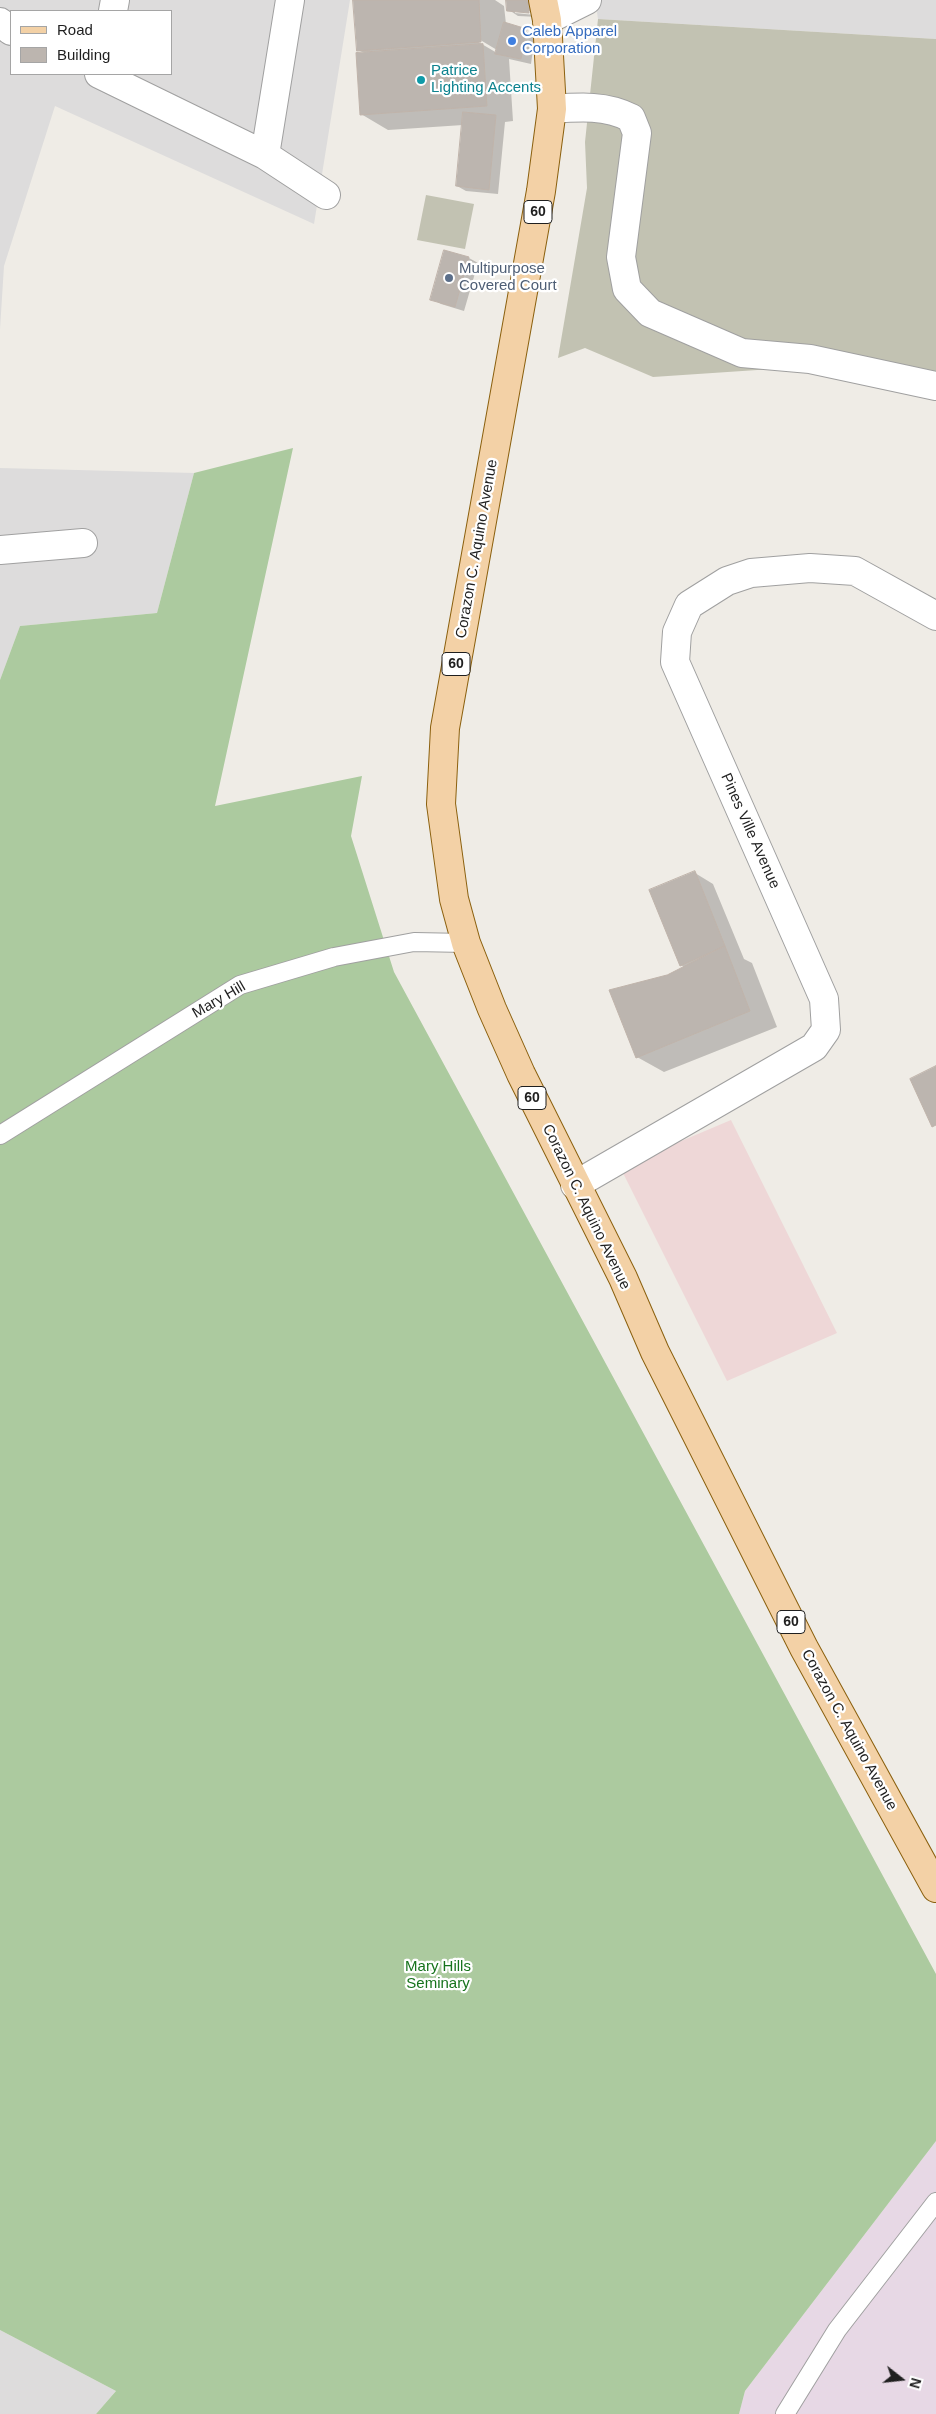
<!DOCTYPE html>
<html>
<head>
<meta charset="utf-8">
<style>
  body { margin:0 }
  #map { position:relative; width:936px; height:2414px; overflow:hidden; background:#efece6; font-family:Helvetica,sans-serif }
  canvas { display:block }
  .legend { position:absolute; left:10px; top:10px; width:162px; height:65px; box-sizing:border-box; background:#fff; border:1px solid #a5a5a5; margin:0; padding:6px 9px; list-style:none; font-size:15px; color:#1f1f1f }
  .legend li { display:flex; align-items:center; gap:10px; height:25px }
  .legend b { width:25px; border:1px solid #a5a5a5 }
  .north { position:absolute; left:876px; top:2354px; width:50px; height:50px; -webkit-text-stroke:4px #fff; paint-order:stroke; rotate:106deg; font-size:14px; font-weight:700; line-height:20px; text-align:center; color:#1f1f1f }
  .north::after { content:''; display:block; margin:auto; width:18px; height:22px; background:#1f1f1f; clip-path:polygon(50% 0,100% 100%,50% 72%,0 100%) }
</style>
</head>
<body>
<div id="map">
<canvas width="936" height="2414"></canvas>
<ul class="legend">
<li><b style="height:6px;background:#f3d1a6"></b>Road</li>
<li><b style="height:14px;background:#bcb5af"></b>Building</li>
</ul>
<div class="north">N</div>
</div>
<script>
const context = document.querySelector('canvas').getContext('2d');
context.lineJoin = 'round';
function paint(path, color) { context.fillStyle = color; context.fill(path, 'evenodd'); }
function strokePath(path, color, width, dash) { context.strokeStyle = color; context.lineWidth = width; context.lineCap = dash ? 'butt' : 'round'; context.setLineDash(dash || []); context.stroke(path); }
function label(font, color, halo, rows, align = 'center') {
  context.font = font + ' Helvetica,sans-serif'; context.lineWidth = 4.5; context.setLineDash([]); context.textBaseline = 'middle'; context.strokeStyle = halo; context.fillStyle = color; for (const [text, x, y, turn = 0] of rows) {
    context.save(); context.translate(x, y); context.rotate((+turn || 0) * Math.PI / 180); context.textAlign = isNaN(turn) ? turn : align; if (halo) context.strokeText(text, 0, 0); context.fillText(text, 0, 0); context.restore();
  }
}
const residential = new Path2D(`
  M0 0H350L314 224 55 106 4 266 0 329ZM11 11H171V74H11Z
  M595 0H936V39L598 19Z
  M0 468 194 473 157 613 20 626 0 680Z
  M0 2330 116 2391 96 2414H0Z`);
const commercial = new Path2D(`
  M731 1120 837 1333 727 1381 620 1167Z`);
const industrial = new Path2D(`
  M936 2141V2414H739L745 2391Z`);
const construction = new Path2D(`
  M598 19 936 39V401L802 367 653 377 585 348 558 358 587 188 585 142Z
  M426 195 474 204 465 249 417 240Z`);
const forest = new Path2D(`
  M293 448 215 806 362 776 351 836 394 972 936 1974V2141L745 2391 739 2414H96L116 2391 0 2330V680L20 626 157 613 194 473Z`);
const shadow = new Path2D(`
  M355 0H495L504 6 506 24 535 35 531 64 509 59 513 121 505 122 498 194 466 191 457 186 463 125 388 130 361 114 364 53 358 50ZM477 38 497 50V53L475 40Z
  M507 0H534L538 17 518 16 509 10ZM515 10 536 12 535 15 515 13Z
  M469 258 478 263 464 311 441 304 432 299Z
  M695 873 713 884 744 959 752 963 777 1027 664 1072 637 1057 668 976 685 968 681 965Z`);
const building = new Path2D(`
  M353 0H479L481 42 357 51Z
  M506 0H527L529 13 507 11Z
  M504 22 527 29 521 59 495 54Z
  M483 44 487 106 360 115 356 53Z
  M463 112 496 115 489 190 456 186Z
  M444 250 469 257 455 307 430 300Z
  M695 871 725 946 680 966 649 890Z
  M725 946 750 1011 636 1058 609 990 667 975Z
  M936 1066V1125L932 1127 910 1079Z`);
const lane = new Path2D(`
  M0 1135 240 985 334 957 414 942 466 943
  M785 2414 837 2330 936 2202`);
const street = new Path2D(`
  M113 11 115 0
  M547 20 587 0
  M0 22 11 31
  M99 74 265 155 326 195
  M552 109C580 107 606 105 631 118L637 133 621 257 627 289 650 313 742 353 810 359 936 386
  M265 155 290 0
  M0 550 83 543
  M575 1185 814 1047 826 1030 824 999 675 662 677 632 689 605 727 581 751 573 810 568 855 571 936 616`);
const primary = new Path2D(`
  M543 0 547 20 552 109 541 191 445 728 441 804 454 899 466 943 492 1009 521 1074 623 1278 655 1352 804 1648 936 1888`);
const markers = [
  [512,41,5,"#3f7fe0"],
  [421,80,5,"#0f9aa8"],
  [449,278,5,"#5c6f8a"]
];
const shields = [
  [538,212,28],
  [456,664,28],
  [532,1098,28],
  [791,1622,28]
];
const shieldNames = [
  ["60",538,212],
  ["60",456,664],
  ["60",532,1098],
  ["60",791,1622]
];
const shopNames = [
  ["Caleb Apparel",522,32],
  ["Corporation",522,49]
];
const cultureNames = [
  ["Patrice",431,71],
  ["Lighting Accents",431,88]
];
const serviceNames = [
  ["Multipurpose",459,269],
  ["Covered Court",459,286]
];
const streetNames = [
  ["Corazon C. Aquino Avenue",477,549,-80],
  ["Pines Ville Avenue",750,831,66],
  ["Mary Hill",219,1000,-30],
  ["Corazon C. Aquino Avenue",586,1207,64],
  ["Corazon C. Aquino Avenue",849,1730,61]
];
const parkNames = [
  ["Mary Hills",438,1967],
  ["Seminary",438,1984]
];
paint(residential, '#dddcdc');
paint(commercial, '#eed7d7');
paint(industrial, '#e7d8e5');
paint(construction, '#c2c2b2');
paint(forest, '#acca9f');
paint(shadow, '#0003');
paint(building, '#bcb5af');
strokePath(building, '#bfb3aa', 1);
strokePath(lane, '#a0a0a0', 20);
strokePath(street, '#a0a0a0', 30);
strokePath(primary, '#8b600e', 30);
strokePath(lane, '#fff', 18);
strokePath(street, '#fff', 28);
strokePath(primary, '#f3d1a6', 28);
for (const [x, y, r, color] of markers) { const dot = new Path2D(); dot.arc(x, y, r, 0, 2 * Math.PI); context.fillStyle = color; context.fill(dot); strokePath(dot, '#fff', 2); }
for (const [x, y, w] of shields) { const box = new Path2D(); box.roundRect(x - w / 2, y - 11.5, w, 23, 4); context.fillStyle = '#fff'; context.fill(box); strokePath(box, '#1f1f1f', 1); }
label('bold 14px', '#1f1f1f', null, shieldNames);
label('15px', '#366cbe', '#fff', shopNames, 'left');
label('15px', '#0d838f', '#fff', cultureNames, 'left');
label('15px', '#4e5e75', '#fff', serviceNames, 'left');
label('15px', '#1f1f1f', '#fff', streetNames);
label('15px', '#16731c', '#fff', parkNames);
</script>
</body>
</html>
